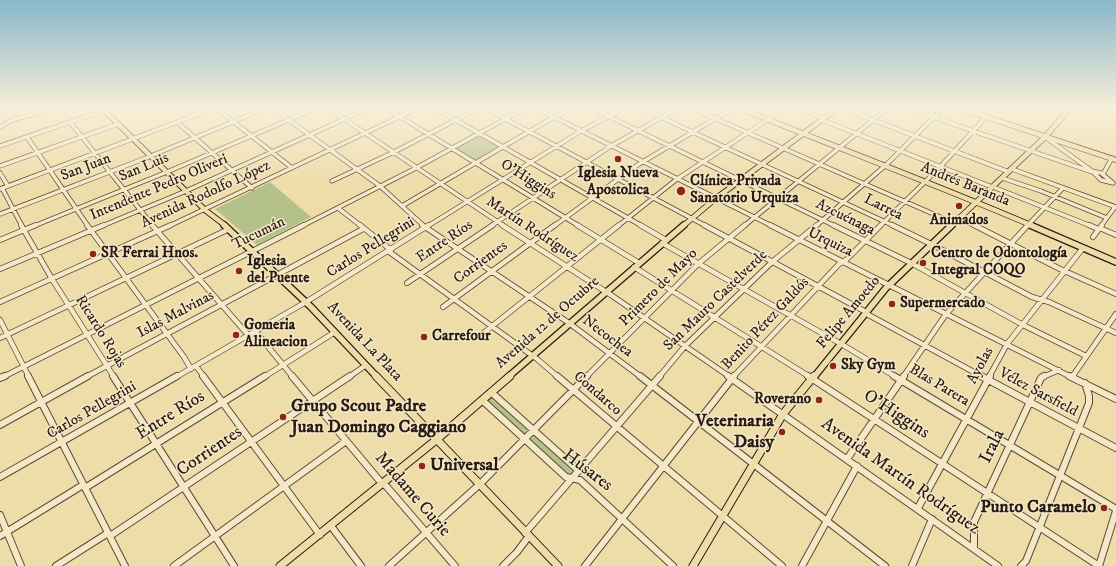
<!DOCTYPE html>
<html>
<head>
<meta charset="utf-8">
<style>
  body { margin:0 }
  canvas { display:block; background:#eedca9 }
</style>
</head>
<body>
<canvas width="1116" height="566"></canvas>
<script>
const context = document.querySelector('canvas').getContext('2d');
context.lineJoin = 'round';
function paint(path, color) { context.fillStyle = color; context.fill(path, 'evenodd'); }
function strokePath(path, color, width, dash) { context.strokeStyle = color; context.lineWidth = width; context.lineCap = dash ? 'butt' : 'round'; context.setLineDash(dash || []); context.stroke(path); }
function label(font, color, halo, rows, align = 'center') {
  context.font = font + ' "IM FELL DW Pica",serif'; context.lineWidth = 3; context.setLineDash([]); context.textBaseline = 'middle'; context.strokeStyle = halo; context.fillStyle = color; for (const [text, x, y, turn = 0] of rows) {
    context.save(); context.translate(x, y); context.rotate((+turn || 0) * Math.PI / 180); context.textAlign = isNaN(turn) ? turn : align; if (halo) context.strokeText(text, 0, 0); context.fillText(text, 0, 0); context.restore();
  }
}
const green = new Path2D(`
  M479 133 503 148 476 163 451 148Z
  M270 182 311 217 257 245 215 209Z
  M492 396 528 428 524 434 487 400Z
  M535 435 575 470 570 477 530 440Z`);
const minorFar2 = new Path2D(`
  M215 107 292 168
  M271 107 380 186 424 226
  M326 107 504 226
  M384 107 579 226
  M433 107 642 226
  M483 107 706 226
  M534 107 772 226
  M589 107 835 226
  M639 107 894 226
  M689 107 954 223
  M794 107 824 118
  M839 107 1009 172
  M904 107 1092 172
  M107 109 113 107
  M822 120 992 187
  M70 122 153 226
  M177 122 252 188
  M0 127 12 120 58 107
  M27 137 88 226
  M1045 137 1092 171
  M0 146 105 110
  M0 166 118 124
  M1012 169 1116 207
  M1092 171 1101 173 1113 183 1101 180Z
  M0 173 8 186
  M1103 174 1112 158
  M1002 178 1041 191 1107 218
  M332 181 394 152 481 107
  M993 187 1091 226
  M2 188 22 226
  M0 189 217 107
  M402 206 554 117 576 107
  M338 208 361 226
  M0 214 146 158 269 107
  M959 218 975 226
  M34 226 167 172 319 107
  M102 226 186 191 371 107
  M169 226 420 107
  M302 226 416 168 527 107
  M428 226 581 131 627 107
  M491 226 611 146 680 107
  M554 226 639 164 735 107
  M618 226 677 179 787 107
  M744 226 889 107
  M816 226 887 164 944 107
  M880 226 940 167 986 117
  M1027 226 1063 188
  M1101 226 1115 207`);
const minorFar1 = new Path2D(`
  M21 225 52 279 114 377
  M87 225 184 357 191 369
  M152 225 249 336
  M360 225 391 250
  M422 225 569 323 641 377
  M502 225 611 295 730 377
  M577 225 639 263
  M640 225 666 240
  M704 225 866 312
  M770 225 1071 377
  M833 225 911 263 1023 325 1086 356
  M892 225 931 244 1032 297 1049 302 1116 333
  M974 225 1060 269 1116 294
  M1089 225 1098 229
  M1100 228 1116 235
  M1093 237 1102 225
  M0 240 36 225
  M662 243 843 345 896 377
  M388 251 537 359 558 377
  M634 267 810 377
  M0 269 104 225
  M407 283 493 225
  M0 302 171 225
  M443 307 555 225
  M865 313 983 377
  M0 320 29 377
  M256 332 293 377
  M481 335 619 225
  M0 338 229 229
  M196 366 204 377
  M3 377 304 225
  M86 377 363 229
  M176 377 306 302 429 225
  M264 377 335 332
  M349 377 366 365
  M586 377 698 264 745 225
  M659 377 685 346 772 262 817 225
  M733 377 839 264 846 260 881 225
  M903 377 946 314 1028 225
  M989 377 1007 344 1083 248
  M1043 377 1059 370
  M1072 377 1116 314`);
const minor = new Path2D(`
  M28 376 125 566
  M113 376 234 566
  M203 376 320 535
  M292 376 379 480 387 487 455 566
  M557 376 782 566
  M640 376 885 566
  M728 376 998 566
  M808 376 1099 566
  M894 376 1116 509
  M981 376 1116 448
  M1069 376 1116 399
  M1072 377 1073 376
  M0 378 5 376
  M491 392 578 470
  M482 400 566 477 580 480 673 566
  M0 425 88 376
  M847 459 904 376
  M0 477 177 376
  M85 488 265 376
  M918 508 990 376
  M0 515 21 566
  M331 526 361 566
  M525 533 660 376
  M0 536 83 485
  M110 536 350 376
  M974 549V522L1041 378 1044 376
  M56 566 108 533
  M174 566 346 441
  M389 566 480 484 587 376
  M503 566 517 552 529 536
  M585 566 734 376
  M802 566 857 466
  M912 566 932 519
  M1021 566 1026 561 1089 403V396L1085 383
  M1099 566 1116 511`);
const majorFar2 = new Path2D(`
  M101 107 205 210 226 226
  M737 107C835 147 935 184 1033 226
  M956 107 1116 160
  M0 110 9 107
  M683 226 715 199 839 107
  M951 226 1045 137 1071 107`);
const majorFar1 = new Path2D(`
  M224 225 311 307 377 377
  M1030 225 1116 262
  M508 377 684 225
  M814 377 886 288 952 225`);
const major = new Path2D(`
  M376 376 558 566
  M280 566 436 440 510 376
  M693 566 783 414 814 376`);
const rail = new Path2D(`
  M1104 107 1116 110`);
const markers = [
  [618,159,4,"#8f2418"],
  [681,191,5,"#8f2418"],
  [959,206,4,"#8f2418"],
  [93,254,4,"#8f2418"],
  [923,263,4,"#8f2418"],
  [239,271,4,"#8f2418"],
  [892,304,4,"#8f2418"],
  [236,335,4,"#8f2418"],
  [424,337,4,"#8f2418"],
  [833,366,4,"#8f2418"],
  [819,400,4,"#8f2418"],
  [283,417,4,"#8f2418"],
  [782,432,4,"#8f2418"],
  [422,466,4,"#8f2418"],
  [1104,508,4,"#8f2418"]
];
const streetNames = [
  ["San Juan",86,168,-21],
  ["San Luis",144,168,-23],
  ["O'Higgins",528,180,32],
  ["Andrés Baranda",965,185,22],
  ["Intendente Pedro Oliveri",159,188,-23],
  ["Avenida Rodolfo López",206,195,-25],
  ["Larrea",883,208,26],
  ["Azcuénaga",845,218,26],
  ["Martín Rodríguez",532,230,33],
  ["Tucumán",259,234,-26],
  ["Entre Ríos",445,242,-34],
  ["Urquiza",830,243,26],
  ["Carlos Pellegrini",371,248,-32],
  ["Corrientes",481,263,-36],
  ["Primero de Mayo",659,288,-45],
  ["San Mauro Castelverde",716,301,-44],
  ["Felipe Amoedo",849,313,-50],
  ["Islas Malvinas",176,315,-28],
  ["Avenida 12 de Octubre",548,323,-41],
  ["Benito Pérez Galdós",766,324,-47],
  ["Ricardo Rojas",100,332,58],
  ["Necochea",607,337,37],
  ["Avenida La Plata",364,342,47],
  ["Ayolas",981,366,-62],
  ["Blas Parera",939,386,31],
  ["Vélez Sarsfield",1038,393,28],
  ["Condarco",597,394,41],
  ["Carlos Pellegrini",92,411,-30]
];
const poiNames = [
  ["Iglesia Nueva",618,174,"center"],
  ["Apostolica",618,191,"center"],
  ["Clínica Privada",690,182],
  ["Sanatorio Urquiza",690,199],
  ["Animados",959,221,"center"],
  ["SR Ferrai Hnos.",101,254],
  ["Centro de Odontología",931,254],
  ["Integral COQO",931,271],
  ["Iglesia",247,262],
  ["del Puente",247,279],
  ["Supermercado",900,304],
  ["Gomeria",244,326],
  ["Alineacion",244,343],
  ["Carrefour",432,337],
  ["Sky Gym",841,366],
  ["Roverano",811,400,"right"]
];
const nearPoinames = [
  ["Grupo Scout Padre",291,407],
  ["Juan Domingo Caggiano",291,428],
  ["Veterinaria",774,422,"right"],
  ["Daisy",774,443,"right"],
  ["Universal",430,466],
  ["Punto Caramelo",1096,508,"right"]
];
const nearStreetnames = [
  ["O'Higgins",896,415,33],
  ["Entre Ríos",171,416,-32],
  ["Irala",993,447,-64],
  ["Corrientes",210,452,-34],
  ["Húsares",587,471,37],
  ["Avenida Martín Rodríguez",900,477,35],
  ["Madame Curie",412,495,49]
];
paint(green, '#b5c18a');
strokePath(minorFar2, '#594b39', 5);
strokePath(minorFar1, '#594b39', 6);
strokePath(minor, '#594b39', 8);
strokePath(majorFar2, '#271b14', 6);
strokePath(majorFar1, '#271b14', 8);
strokePath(major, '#271b14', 9);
strokePath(minorFar2, '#f4e8c7', 3.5);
strokePath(minorFar1, '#f4e8c7', 4.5);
strokePath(minor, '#f4e8c7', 6);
strokePath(majorFar2, '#eedca9', 4.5);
strokePath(majorFar1, '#eedca9', 5.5);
strokePath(major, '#eedca9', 7);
strokePath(rail, '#271b14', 2);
strokePath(rail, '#f4e8c7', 1, [2.5]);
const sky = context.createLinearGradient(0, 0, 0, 186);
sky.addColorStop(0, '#89b7cc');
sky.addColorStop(0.58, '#f7efd8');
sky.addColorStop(1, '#f7efd800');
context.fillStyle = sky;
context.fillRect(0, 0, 1116, 186);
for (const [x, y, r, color] of markers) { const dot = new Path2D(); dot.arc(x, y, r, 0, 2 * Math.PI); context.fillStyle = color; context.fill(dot); strokePath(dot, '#f4e8c7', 1.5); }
label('15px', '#271b14', '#f4e8c7', streetNames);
label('bold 15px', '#271b14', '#f4e8c7', poiNames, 'left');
label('bold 18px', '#271b14', '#f4e8c7', nearPoinames, 'left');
label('18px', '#271b14', '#f4e8c7', nearStreetnames);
</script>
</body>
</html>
